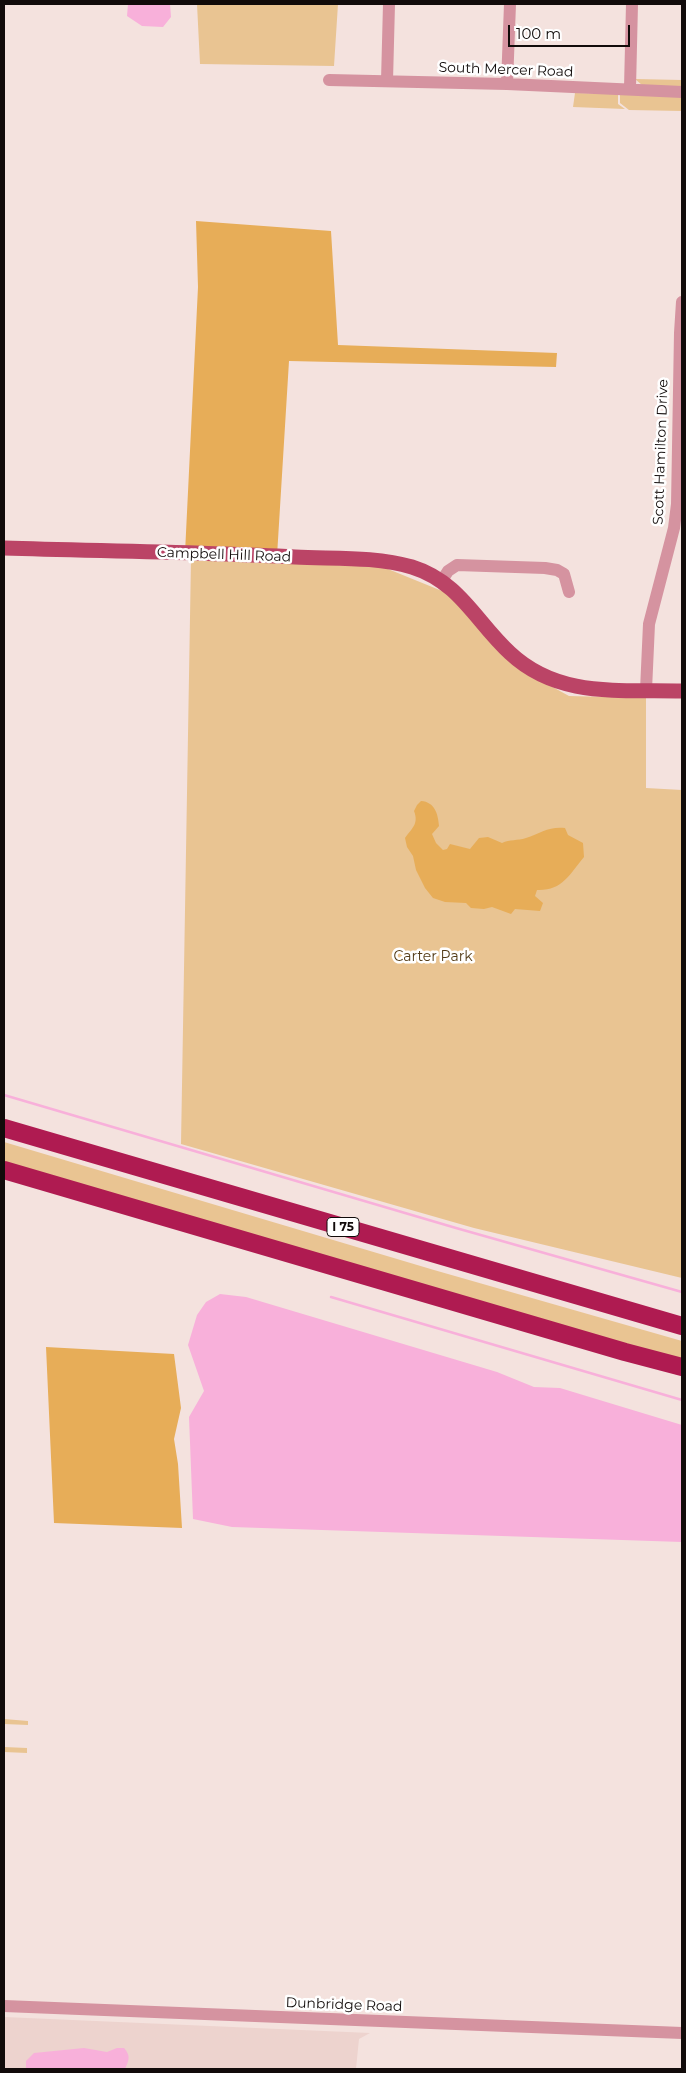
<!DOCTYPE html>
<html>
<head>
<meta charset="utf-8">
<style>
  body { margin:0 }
  #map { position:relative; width:686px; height:2073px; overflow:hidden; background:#f4e2de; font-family:Montserrat,sans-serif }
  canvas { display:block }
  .frame { position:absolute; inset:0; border:5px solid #110b0a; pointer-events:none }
  .scale { position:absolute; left:508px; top:25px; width:122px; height:22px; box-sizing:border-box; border:2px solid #110b0a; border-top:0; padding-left:6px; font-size:15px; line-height:18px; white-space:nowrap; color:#110b0a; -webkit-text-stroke:4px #fff; paint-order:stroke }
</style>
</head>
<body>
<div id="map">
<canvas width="686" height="2073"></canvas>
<div class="frame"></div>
<div class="scale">100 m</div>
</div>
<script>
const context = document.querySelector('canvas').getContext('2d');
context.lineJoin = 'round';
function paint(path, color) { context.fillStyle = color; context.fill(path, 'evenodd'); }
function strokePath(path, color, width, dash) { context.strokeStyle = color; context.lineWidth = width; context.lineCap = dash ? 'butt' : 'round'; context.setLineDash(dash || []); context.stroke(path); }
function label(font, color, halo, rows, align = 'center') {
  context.font = font + ' Montserrat,sans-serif'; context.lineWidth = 5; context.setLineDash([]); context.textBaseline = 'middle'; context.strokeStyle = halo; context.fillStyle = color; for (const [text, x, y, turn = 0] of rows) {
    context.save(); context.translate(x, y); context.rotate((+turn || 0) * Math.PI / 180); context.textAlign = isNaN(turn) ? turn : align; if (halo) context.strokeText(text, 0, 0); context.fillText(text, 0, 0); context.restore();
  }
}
const built = new Path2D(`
  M4 2017 370 2033 359 2039 356 2069H4Z`);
const green = new Path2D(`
  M197 4H338L334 66 200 64Z
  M635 79 682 80V87L642 85Z
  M575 93 618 94V104L625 109 573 107Z
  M620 94 682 96V111L629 110 620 103Z
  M191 559 383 567 447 593 529 674 569 696 646 698V788L682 790V1278L474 1228 181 1144Z
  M4 1142 434 1270 682 1341V1362L4 1162Z
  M4 1719 28 1721V1725L4 1724Z
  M4 1747 27 1748V1753L4 1752Z`);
const forest = new Path2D(`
  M196 221 331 231 338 345 557 353 556 367 289 361 277 556 185 553 198 287Z
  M421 801C435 802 438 814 439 826L432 834 436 843 443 850 447 849 450 844 470 849 479 838 488 837 502 843C510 839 517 841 526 838 540 833 550 826 565 828L568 835 583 843 584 857C569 875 562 891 537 890L535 896 543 903 540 911 515 909 511 914 492 907 484 909 471 908 466 903 445 902 433 898 425 888 416 870 413 856 407 847 405 838C412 828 419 824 414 811L417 805Z
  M46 1347 174 1354 181 1408 174 1439 178 1464 182 1528 54 1523Z`);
const water = new Path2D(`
  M128 4H170L171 17 163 27 142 26 127 16Z
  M220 1294 246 1297 497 1372 534 1387 560 1388 682 1425V1542L232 1527 193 1519 189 1417 204 1391 188 1345 197 1315 206 1302Z
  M84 2048 107 2052 117 2048H124C131 2056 129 2060 125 2069H26V2061L34 2053Z`);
const stream = new Path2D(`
  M4 1095 456 1228 682 1292
  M331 1297 682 1400`);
const minor = new Path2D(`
  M329 80 507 84 682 92
  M387 81 389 4
  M507 84 510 4
  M630 88 632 4
  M441 582 448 571 457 565 545 568 557 570 564 574 569 592
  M646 690 649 624 674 528 677 504 680 333 682 302
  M4 2006 682 2033`);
const major = new Path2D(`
  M4 548C101 551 198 552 295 557 333 559 375 556 412 567 460 582 476 622 510 653 559 699 621 689 682 691`);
const highway = new Path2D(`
  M4 1128 682 1326
  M4 1170 625 1352 682 1367`);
const shields = [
  [343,1227,32]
];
const shieldNames = [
  ["I 75",343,1227]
];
const streetNames = [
  ["South Mercer Road",506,70,2],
  ["Scott Hamilton Drive",661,452,-88],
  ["Campbell Hill Road",224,555,2],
  ["Dunbridge Road",344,2005,2]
];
const parkNames = [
  ["Carter Park",433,957]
];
paint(built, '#edd3ce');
paint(green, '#e9c492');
paint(forest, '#e7ad58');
paint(water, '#f8b0da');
strokePath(stream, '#f8b0da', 2.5);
strokePath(minor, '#d593a0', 12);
strokePath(major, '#b46', 15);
strokePath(highway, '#af1b51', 18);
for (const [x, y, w] of shields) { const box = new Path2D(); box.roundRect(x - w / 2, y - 9.5, w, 19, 4); context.fillStyle = '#fff'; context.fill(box); strokePath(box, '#110b0a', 1); }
label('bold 12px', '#110b0a', null, shieldNames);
label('14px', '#110b0a', '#fff', streetNames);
label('14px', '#533b17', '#fff', parkNames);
</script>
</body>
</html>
